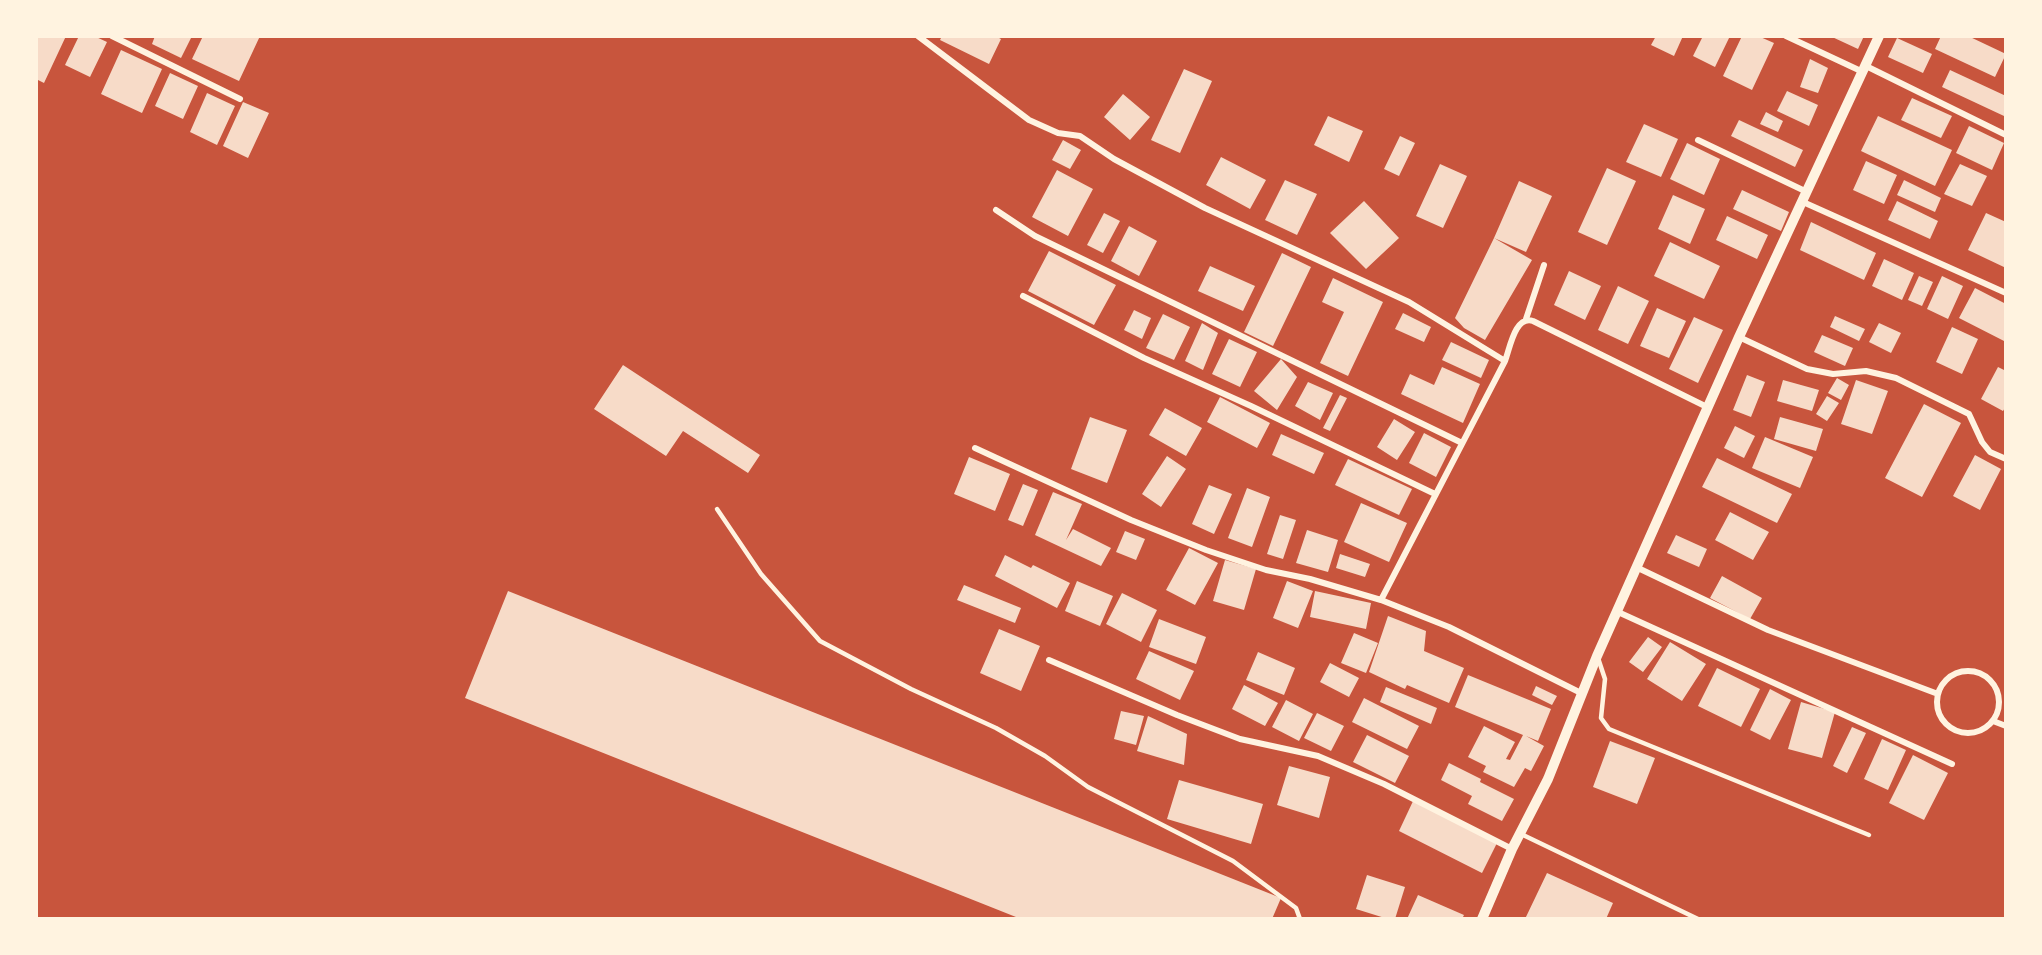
<!DOCTYPE html>
<html>
<head>
<meta charset="utf-8">
<style>
  body { margin:0 }
  #map { position:relative; width:2042px; height:955px; overflow:hidden; background:#c8553d; font-family:"Asap Condensed",sans-serif }
  canvas { display:block }
  .frame { position:absolute; inset:0; border:38px solid #fff3e0; pointer-events:none }
</style>
</head>
<body>
<div id="map">
<canvas width="2042" height="955"></canvas>
<div class="frame"></div>
</div>
<script>
const context = document.querySelector('canvas').getContext('2d');
context.lineJoin = 'round';
function paint(path, color) { context.fillStyle = color; context.fill(path, 'evenodd'); }
function strokePath(path, color, width, dash) { context.strokeStyle = color; context.lineWidth = width; context.lineCap = dash ? 'butt' : 'round'; context.setLineDash(dash || []); context.stroke(path); }
const building = new Path2D(`
  M37 36H66L44 83 36 79Z
  M79 36H94L107 42 90 77 65 65Z
  M155 36H192L181 58 152 44Z
  M203 36H260L239 81 192 59Z
  M942 36H995L1001 39 989 64 940 40Z
  M1656 36H1683L1674 56 1651 45Z
  M1703 36H1730L1715 67 1693 56Z
  M1742 36H1758L1774 43 1752 90 1723 76Z
  M1830 36H1864L1858 49Z
  M1941 36H1968L2006 54 1995 77 1935 49Z
  M1897 38 1932 54 1923 73 1888 57Z
  M121 50 162 69 142 113 101 94Z
  M1810 59 1828 68 1818 93 1800 87Z
  M1184 69 1212 81 1180 153 1151 140Z
  M1950 70 2006 96V112L2004 116 1942 87Z
  M170 73 198 86 183 119 155 106Z
  M1787 91 1818 105 1809 126 1777 111Z
  M207 93 235 106 217 145 190 132Z
  M1123 94 1150 117 1130 140 1104 117Z
  M1912 98 1952 116 1941 138 1901 120Z
  M243 102 269 113 248 158 223 146Z
  M1766 112 1783 121 1778 132 1760 124Z
  M1328 116 1363 131 1349 162 1314 145Z
  M1878 116 1952 150 1935 186 1861 151Z
  M1739 120 1803 150 1795 167 1731 136Z
  M1644 124 1678 139 1661 177 1626 162Z
  M1969 126 2004 143 1992 170 1956 153Z
  M1400 136 1415 143 1399 176 1384 169Z
  M1063 140 1081 150 1070 169 1052 160Z
  M1687 143 1720 159 1704 195 1670 179Z
  M1221 157 1266 180 1250 209 1206 185Z
  M1866 161 1897 175 1884 204 1853 190Z
  M1440 164 1467 176 1443 228 1416 216Z
  M1960 164 1987 176 1972 206 1944 194Z
  M1607 168 1636 181 1607 245 1578 232Z
  M1057 170 1093 189 1068 236 1032 217Z
  M1285 180 1317 194 1297 235 1265 220Z
  M1904 180 1941 198 1935 212 1897 195Z
  M1519 181 1552 196 1526 252 1494 238 1532 260 1485 340 1464 328 1455 318 1494 238Z
  M1742 190 1789 212 1781 231 1733 209Z
  M1673 195 1705 209 1690 244 1658 229Z
  M1364 201 1399 238 1366 269 1330 233Z
  M1897 201 1938 221 1930 239 1888 220Z
  M1104 213 1120 221 1103 253 1087 245Z
  M1986 213 2006 222V268L1968 250Z
  M1727 216 1768 235 1757 259 1716 240Z
  M1811 222 1876 253 1864 280 1800 250Z
  M1129 226 1157 241 1139 276 1111 261Z
  M1670 242 1720 266 1704 299 1654 276Z
  M1049 251 1116 285 1094 325 1028 291Z
  M1282 253 1311 267 1273 346 1244 332Z
  M1884 259 1914 273 1902 300 1872 286Z
  M1210 266 1255 286 1243 311 1198 291Z
  M1569 271 1601 286 1585 320 1554 305Z
  M1919 276 1933 282 1922 306 1908 300Z
  M1942 276 1963 286 1948 319 1927 309Z
  M1333 278 1383 302 1348 376 1320 363 1344 312 1322 302Z
  M1618 286 1649 301 1628 344 1598 330Z
  M1975 288 2006 304V342L1959 318Z
  M1657 308 1686 321 1669 358 1640 346Z
  M1134 310 1151 318 1142 339 1124 330Z
  M1403 313 1431 327 1424 342 1395 329Z
  M1163 314 1190 327 1174 360 1146 348Z
  M1835 316 1865 329 1859 341 1830 327Z
  M1694 317 1723 330 1698 383 1669 369Z
  M1202 323 1218 333 1203 370 1185 361Z
  M1879 323 1901 333 1891 353 1869 342Z
  M1952 327 1978 339 1962 374 1936 362Z
  M1822 335 1853 348 1845 366 1814 352Z
  M1229 339 1257 352 1240 387 1212 374Z
  M1451 342 1489 360 1481 378 1442 360Z
  M1281 359 1297 377 1277 410 1254 391Z
  M623 365 760 455 748 473 683 431 666 456 594 409Z
  M1442 367 1480 384 1463 423 1401 394 1410 374 1434 385Z
  M1998 367 2006 371V406L2003 411 1981 399Z
  M1747 375 1765 382 1751 417 1733 410Z
  M1837 378 1849 385 1841 400 1828 393Z
  M1783 380 1819 390 1812 411 1777 401Z
  M1856 380 1888 391 1872 434 1841 424Z
  M1308 382 1333 393 1320 420 1295 406Z
  M1340 395 1347 398 1330 431 1323 428Z
  M1827 396 1839 403 1827 421 1816 414Z
  M1220 397 1270 423 1257 448 1207 422Z
  M1924 404 1961 423 1922 497 1885 478Z
  M1165 408 1202 428 1186 456 1149 435Z
  M1090 417 1127 430 1107 483 1071 469Z
  M1780 417 1823 429 1816 451 1774 439Z
  M1394 419 1415 432 1397 460 1377 447Z
  M1735 426 1755 436 1744 458 1724 448Z
  M1424 433 1451 447 1436 477 1409 463Z
  M1281 434 1324 453 1314 474 1272 455Z
  M1765 437 1813 457 1800 488 1752 468Z
  M1975 455 2001 469 1980 510 1953 496Z
  M1167 456 1186 469 1161 507 1142 494Z
  M969 457 1010 474 995 511 954 494Z
  M1717 458 1792 494 1777 523 1702 487Z
  M1348 459 1412 489 1399 515 1335 485Z
  M1023 484 1038 490 1023 526 1008 520Z
  M1209 485 1232 494 1214 534 1192 524Z
  M1247 488 1270 497 1252 547 1228 538Z
  M1053 492 1082 504 1066 540 1073 529 1111 548 1101 566 1035 535Z
  M1361 503 1407 523 1389 562 1344 542Z
  M1730 512 1769 532 1753 560 1715 540Z
  M1280 515 1296 520 1283 559 1267 554Z
  M1307 530 1338 540 1328 572 1296 563Z
  M1125 531 1145 539 1136 560 1116 552Z
  M1676 535 1707 549 1699 567 1667 553Z
  M1189 548 1218 563 1195 605 1166 590Z
  M1340 554 1370 564 1365 577 1336 568Z
  M1005 555 1031 568 1033 565 1070 583 1057 608 995 576Z
  M1225 560 1256 569 1244 610 1213 601Z
  M1722 576 1762 598 1750 619 1710 598Z
  M1077 581 1113 596 1100 626 1065 611Z
  M1287 581 1313 591 1298 628 1273 618Z
  M964 585 1021 608 1015 623 957 600Z
  M508 591 1281 898 1272 919H1021L465 698Z
  M1315 591 1371 603 1366 629 1310 617Z
  M1122 593 1157 610 1141 642 1106 624Z
  M1388 616 1426 631 1424 651 1464 668 1449 703 1407 685 1405 689 1369 672Z
  M1159 619 1206 637 1196 664 1149 647Z
  M999 629 1040 646 1021 691 980 673Z
  M1354 633 1378 643 1366 673 1341 663Z
  M1648 637 1662 647 1643 672 1629 662Z
  M1670 642 1706 664 1682 701 1647 679Z
  M1149 651 1194 671 1180 700 1136 679Z
  M1258 652 1295 668 1284 695 1246 680Z
  M1330 663 1359 678 1349 697 1320 682Z
  M1717 668 1760 689 1741 727 1698 706Z
  M1468 675 1551 709 1538 741 1526 736 1544 746 1531 771 1525 768 1514 787 1483 772 1486 766 1468 757 1484 726 1515 742 1506 759 1510 760 1523 735 1455 707Z
  M1244 685 1278 703 1265 726 1232 709Z
  M1536 686 1557 696 1552 705 1532 695Z
  M1386 687 1437 708 1431 724 1380 702Z
  M1770 689 1791 700 1770 740 1750 730Z
  M1364 698 1419 726 1407 749 1352 722Z
  M1286 700 1313 714 1299 741 1272 727Z
  M1801 702 1835 712 1822 758 1788 749Z
  M1121 711 1144 716 1136 745 1114 739Z
  M1317 713 1344 726 1331 751 1304 738Z
  M1148 716 1187 734 1184 765 1137 751Z
  M1852 727 1866 733 1847 773 1833 766Z
  M1367 735 1409 756 1395 783 1353 762Z
  M1882 739 1906 750 1888 790 1864 779Z
  M1610 741 1655 758 1637 804 1593 787Z
  M1913 755 1948 773 1924 820 1889 803Z
  M1449 763 1481 779 1480 782 1514 799 1502 821 1468 804 1472 796 1441 780Z
  M1289 766 1330 777 1319 818 1277 805Z
  M1179 780 1263 804 1251 844 1167 819Z
  M1414 799 1498 841 1482 873 1399 831Z
  M1547 873 1613 903 1606 919H1525Z
  M1367 875 1405 887 1395 919H1388L1356 909Z
  M1418 895 1464 915 1462 919H1407Z`);
const service = new Path2D(`
  M717 509 761 574 820 641 911 689 996 728 1045 756 1088 787 1233 861 1296 908 1300 919
  M1598 658 1605 679 1601 718 1609 729 1869 835
  M1521 834 1698 919`);
const minor = new Path2D(`
  M112 36 240 99
  M918 36 1029 120 1058 133 1080 136 1114 159 1205 208 1409 302 1505 361
  M1786 36 1863 72
  M1866 66 2006 135
  M1698 140 1807 192
  M1803 202 2006 293
  M996 210 1035 236 1462 443
  M1023 296 1144 358 1251 406 1435 494
  M1526 319 1544 265
  M1739 337 1807 369 1833 374 1866 371 1896 378 1969 414 1982 442 1990 452 2006 459
  M975 448 1131 520 1206 550 1266 570 1310 579 1381 600 1449 627 1583 694
  M1638 568 1768 630 1938 694
  M1381 600 1505 361C1510 348 1515 315 1533 321L1709 408
  M1618 612 1952 764
  M1049 660 1177 715 1240 739 1318 756 1384 784 1512 849
  M1937 702a31 31 0 1 1 62 0a31 31 0 1 1-62 0Z
  M1993 721 2006 726`);
const tertiary = new Path2D(`
  M1482 919 1512 849 1548 779 1597 656 1739 337 1879 36`);
paint(building, '#f7dbc8');
strokePath(service, '#fff3e0', 4.5);
strokePath(minor, '#fff3e0', 6);
strokePath(tertiary, '#fff3e0', 10);
</script>
</body>
</html>
